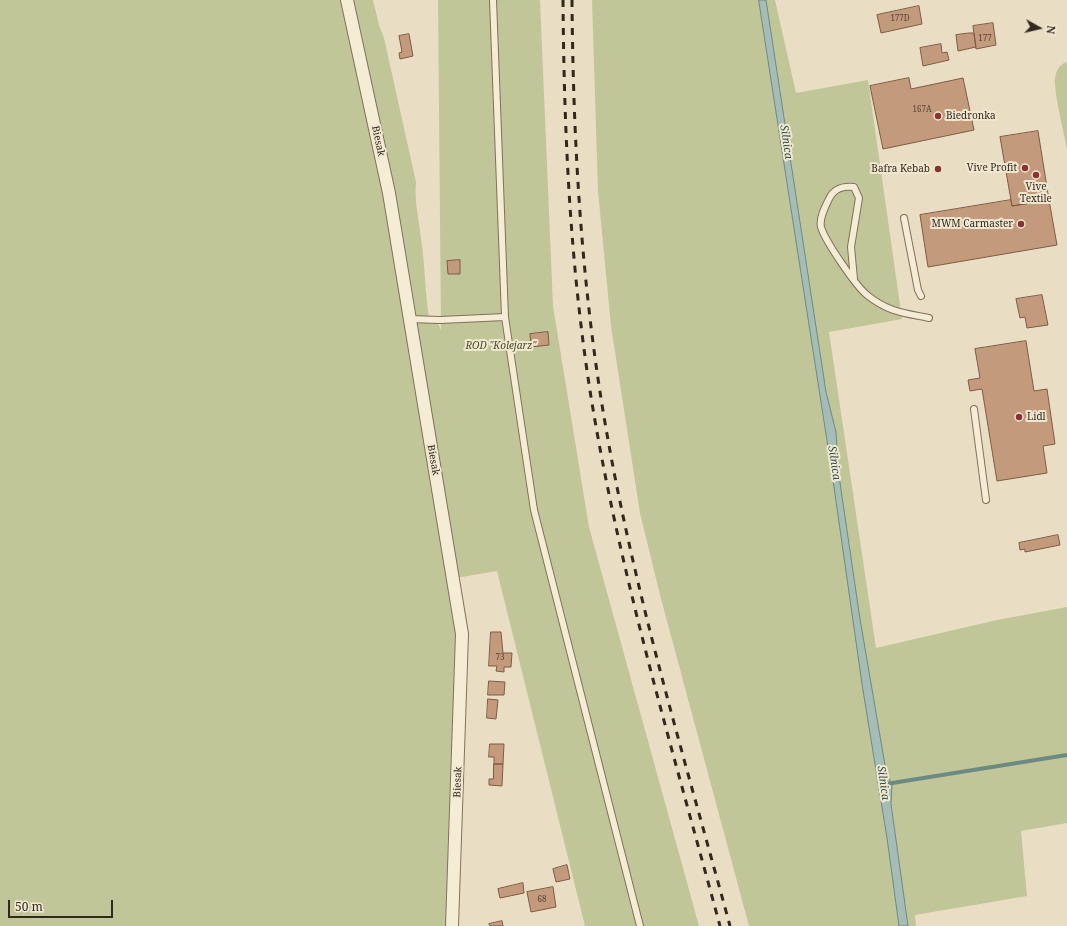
<!DOCTYPE html>
<html>
<head>
<meta charset="utf-8">
<style>
  body { margin:0 }
  #map { position:relative; width:1067px; height:926px; overflow:hidden; background:#e9dec3; font-family:"Noto Serif",serif }
  canvas { display:block }
  .north { position:absolute; left:1019px; top:8px; width:40px; height:40px; -webkit-text-stroke:3px #f2e8d2; paint-order:stroke; rotate:98deg; font-size:11px; font-weight:700; line-height:16px; text-align:center; color:#33281e }
  .north::after { content:''; display:block; margin:auto; width:14px; height:18px; background:#33281e; clip-path:polygon(50% 0,100% 100%,50% 72%,0 100%) }
  .scale { position:absolute; left:8px; top:900px; width:105px; height:18px; box-sizing:border-box; border:2px solid #33281e; border-top:0; padding-left:5px; font-size:12px; line-height:14px; white-space:nowrap; color:#33281e; -webkit-text-stroke:3px #f2e8d2; paint-order:stroke }
</style>
</head>
<body>
<div id="map">
<canvas width="1067" height="926"></canvas>
<div class="north">N</div>
<div class="scale">50 m</div>
</div>
<script>
const context = document.querySelector('canvas').getContext('2d');
context.lineJoin = 'round';
function paint(path, color) { context.fillStyle = color; context.fill(path, 'evenodd'); }
function strokePath(path, color, width, dash) { context.strokeStyle = color; context.lineWidth = width; context.lineCap = dash ? 'butt' : 'round'; context.setLineDash(dash || []); context.stroke(path); }
function label(font, color, halo, rows, align = 'center') {
  context.font = font + ' "Noto Serif",serif'; context.lineWidth = 4; context.setLineDash([]); context.textBaseline = 'middle'; context.strokeStyle = halo; context.fillStyle = color; for (const [text, x, y, turn = 0] of rows) {
    context.save(); context.translate(x, y); context.rotate((+turn || 0) * Math.PI / 180); context.textAlign = isNaN(turn) ? turn : align; if (halo) context.strokeText(text, 0, 0); context.fillText(text, 0, 0); context.restore();
  }
}
const green = new Path2D(`
  M0 0H341L385 194 406 333 415 338 351 0H373L379 25 384 38 416 182C414 201 419 219 421 238 425 265 425 292 429 319H436L441 330 438 0H540L553 306 589 527 699 926H585L497 571 456 578 458 635 447 926H0Z
  M592 0H775L796 93 868 80 902 319 829 332 876 648 997 620 1067 607V823L1021 831 1027 896 915 915 916 926H749L660 595 640 513 611 326 598 191Z
  M1067 62V150C1064 132 1054 94 1055 79 1056 71 1059 64 1067 62Z`);
const water = new Path2D(`
  M759 0H766L826 392 836 432 839 476 860 619 886 771 892 785 891 804 908 926H899L887 838 862 684 832 473Z`);
const stream = new Path2D(`
  M886 784 1067 755`);
const building = new Path2D(`
  M919 6 922 24 881 33 877 15Z
  M993 23 996 45 976 49 973 26Z
  M969 33H974L976 47 958 51 956 35Z
  M409 34 413 56 400 59 399 53 402 52 399 36Z
  M941 44 942 53 947 52 949 60 923 66 920 48Z
  M909 78 911 89 963 78 974 130 883 149 870 86Z
  M1038 131 1049 200 1012 206 1000 137Z
  M1011 200 1012 206 1049 200 1057 245 928 267 920 215Z
  M460 260V274H448L447 261Z
  M1042 295 1048 325 1027 328 1025 317 1020 318 1016 299Z
  M548 332 549 345 531 347 530 334Z
  M1026 341 1034 391 1047 389 1055 444 1043 446 1047 473 997 481 982 389 970 391 968 380 980 378 975 349Z
  M1058 535 1060 545 1025 552V549L1020 550 1019 543Z
  M491 632H501L503 653H512L511 667H504V672L496 671 497 666H489Z
  M489 681 505 682 504 695H488Z
  M488 699 498 700 496 719 487 718Z
  M490 744H504L503 764H494V757H489Z
  M494 764H503L502 786 489 785V779H493Z
  M567 865 570 879 556 882 553 869Z
  M523 883 524 893 500 898 498 889Z
  M553 887 556 907 531 912 527 892Z
  M502 921 503 926H490L489 924Z`);
const service = new Path2D(`
  M904 218 918 290 921 296
  M854 279 851 247 859 198 854 187C843 186 834 188 829 199 825 207 819 218 821 227 825 241 856 286 867 295 888 312 904 313 929 318
  M505 317 534 510 640 926
  M409 319 440 320 505 317 493 0
  M974 409 986 500`);
const minor = new Path2D(`
  M347 0 389 193 462 634 452 926`);
const rail = new Path2D(`
  M563 0C564 133 570 265 591 397 620 576 673 751 720 926
  M572 0C573 131 580 262 600 392 628 573 682 749 730 926`);
const markers = [
  [938,116,4,"#8b3132"],
  [1025,168,4,"#8b3132"],
  [938,169,4,"#8b3132"],
  [1036,175,4,"#8b3132"],
  [1021,224,4,"#8b3132"],
  [1019,417,4,"#8b3132"]
];
const numberNames = [
  ["177D",900,19],
  ["177",985,39],
  ["167A",922,110],
  ["73",500,658],
  ["68",542,900]
];
const poiNames = [
  ["Biedronka",946,116,"left"],
  ["Vive Profit",1017,168],
  ["Bafra Kebab",930,169],
  ["Vive",1036,187,"center"],
  ["Textile",1036,199,"center"],
  ["MWM Carmaster",1013,224],
  ["Lidl",1027,417,"left"]
];
const streetNames = [
  ["Biesak",378,141,78],
  ["Biesak",433,460,80],
  ["Biesak",458,782,-88]
];
const parkNames = [
  ["ROD \"Kolejarz\"",501,346]
];
const waterNames = [
  ["Silnica",786,142,81],
  ["Silnica",834,463,81],
  ["Silnica",883,783,82]
];
paint(green, '#c1c698');
paint(water, '#a5bdb6');
strokePath(water, '#6d8a82', 1);
strokePath(stream, '#6d8a82', 4);
paint(building, '#c49a7c');
strokePath(building, '#7f5b44', 1);
strokePath(service, '#82705c', 8);
strokePath(minor, '#82705c', 14);
strokePath(service, '#f5ecd5', 6);
strokePath(minor, '#f5ecd5', 12);
strokePath(rail, '#33281e', 3, [7, 7]);
for (const [x, y, r, color] of markers) { const dot = new Path2D(); dot.arc(x, y, r, 0, 2 * Math.PI); context.fillStyle = color; context.fill(dot); strokePath(dot, '#f2e8d2', 1.5); }
label('8px', '#574436', null, numberNames);
label('10px', '#33281e', '#f2e8d2', poiNames, 'right');
label('10px', '#33281e', '#f2e8d2', streetNames);
label('italic 10px', '#444e27', '#f2e8d2', parkNames);
label('italic 11px', '#2f514f', '#f2e8d2', waterNames);
</script>
</body>
</html>
